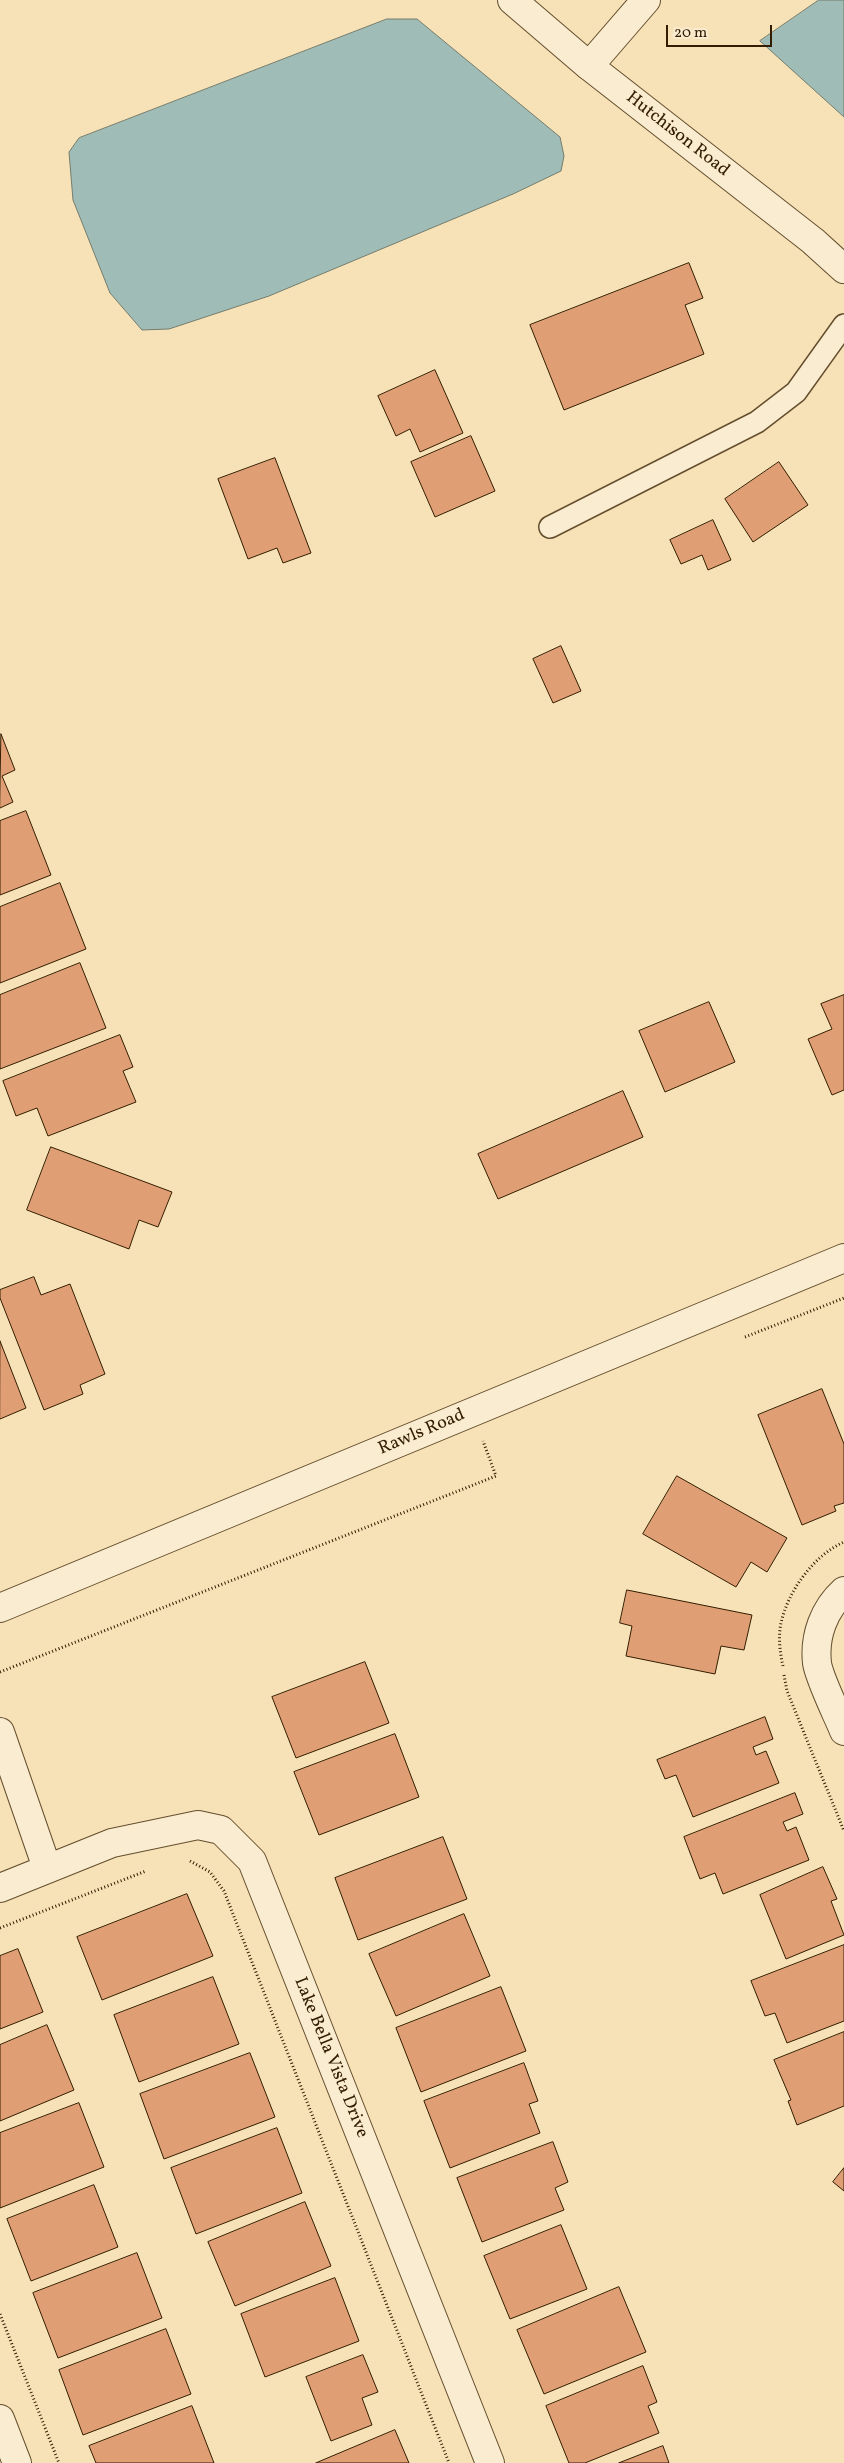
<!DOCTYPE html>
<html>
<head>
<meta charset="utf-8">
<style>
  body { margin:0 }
  #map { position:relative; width:844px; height:2463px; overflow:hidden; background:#f7e2b7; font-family:Vollkorn,serif }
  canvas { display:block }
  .scale { position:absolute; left:666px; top:25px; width:106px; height:22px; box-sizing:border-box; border:2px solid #331d00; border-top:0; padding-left:6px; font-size:15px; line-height:18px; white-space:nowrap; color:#331d00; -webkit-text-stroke:4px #faecd0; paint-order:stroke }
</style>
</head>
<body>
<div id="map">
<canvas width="844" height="2463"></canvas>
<div class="scale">20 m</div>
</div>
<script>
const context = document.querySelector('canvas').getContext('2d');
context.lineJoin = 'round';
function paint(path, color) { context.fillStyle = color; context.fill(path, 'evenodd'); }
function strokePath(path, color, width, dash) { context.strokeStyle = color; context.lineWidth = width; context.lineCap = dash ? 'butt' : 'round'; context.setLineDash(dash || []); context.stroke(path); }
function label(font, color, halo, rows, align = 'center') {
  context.font = font + ' Vollkorn,serif'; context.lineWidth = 5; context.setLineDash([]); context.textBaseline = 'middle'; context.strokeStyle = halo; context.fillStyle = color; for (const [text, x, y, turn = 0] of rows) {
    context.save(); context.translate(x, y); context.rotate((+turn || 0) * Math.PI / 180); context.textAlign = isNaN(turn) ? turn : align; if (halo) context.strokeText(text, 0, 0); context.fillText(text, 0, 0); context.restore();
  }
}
const water = new Path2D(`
  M819 0H844V117L760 41Z
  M387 19H417L560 137 564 156 561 171 513 194 269 296 169 329 142 330 110 293 73 200 69 152 79 138Z`);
const building = new Path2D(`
  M689 263 703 298 685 305 704 354 564 410 530 325Z
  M435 370 463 433 420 452 410 429 396 436 378 396Z
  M471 436 495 491 435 517 411 462Z
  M275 458 311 553 283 563 277 548 248 559 218 479Z
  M779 462 808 505 753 542 725 499Z
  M713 520 731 560 708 570 702 555 681 564 670 540Z
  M561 646 581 691 553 703 533 659Z
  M1 734 15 770 2 776 13 802 0 808Z
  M26 811 51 875 0 895V821Z
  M60 883 86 949 0 983V907Z
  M80 963 106 1028 0 1069V995Z
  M844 995V1090L832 1095 808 1039 832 1029 821 1004Z
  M709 1002 735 1062 665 1092 639 1031Z
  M120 1035 133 1067 123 1071 136 1102 48 1136 37 1108 16 1116 3 1081Z
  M623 1091 643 1137 498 1199 478 1154Z
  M51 1147 172 1192 158 1227 139 1220 129 1249 27 1210Z
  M34 1277 41 1295 70 1284 105 1374 80 1385 83 1394 44 1410 0 1298V1290Z
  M0 1341 26 1408 0 1419Z
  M822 1389 844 1444V1503L834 1506 836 1511 802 1525 758 1415Z
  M677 1476 787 1538 767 1572 751 1562 736 1587 643 1534Z
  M627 1590 752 1615 744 1650 721 1646 715 1674 626 1656 632 1626 620 1623Z
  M365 1662 389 1723 296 1758 272 1697Z
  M765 1717 773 1739 753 1747 756 1755 766 1751 779 1783 693 1817 676 1775 665 1779 657 1760Z
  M395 1734 419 1797 319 1835 294 1772Z
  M795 1793 803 1814 783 1822 787 1831 796 1827 809 1860 723 1894 715 1873 700 1879 684 1837Z
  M443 1837 467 1899 358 1940 335 1878Z
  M823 1867 837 1899 831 1901 844 1935 786 1959 760 1895Z
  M187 1894 213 1956 102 2000 77 1937Z
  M464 1914 490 1976 396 2016 369 1954Z
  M844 1945V2021L787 2043 775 2013 765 2016 751 1981Z
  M18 1949 43 2012 0 2029V1956Z
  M213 1977 239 2044 139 2082 114 2015Z
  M501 1987 526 2051 421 2092 396 2028Z
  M47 2025 74 2090 0 2121V2045Z
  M844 2032V2106L797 2125 788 2101 791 2100 774 2060Z
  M250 2053 275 2117 164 2159 140 2094Z
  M524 2063 538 2101 529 2104 540 2133 450 2168 424 2101Z
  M79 2103 104 2167 0 2208V2133Z
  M277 2128 302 2193 196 2234 171 2168Z
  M553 2142 568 2182 555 2188 564 2210 482 2242 457 2178Z
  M844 2168V2191L833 2182Z
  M94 2185 118 2247 31 2281 7 2219Z
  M305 2202 331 2266 235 2306 208 2242Z
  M561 2225 587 2289 510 2319 484 2256Z
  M137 2253 162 2318 58 2358 33 2293Z
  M335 2278 359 2341 265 2377 241 2314Z
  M619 2287 646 2352 544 2394 517 2330Z
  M166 2329 191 2394 83 2435 59 2370Z
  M363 2355 378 2392 362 2398 372 2425 331 2441 306 2377Z
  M643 2366 657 2402 648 2406 659 2433 585 2463H569L546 2406Z
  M192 2406 214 2463H96L89 2446Z
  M395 2430 409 2463H316Z
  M663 2446 669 2463H619Z`);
const path = new Path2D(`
  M745 1337 844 1298
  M783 1666C780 1653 778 1637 781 1623 788 1591 814 1555 844 1542
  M0 1672 496 1476 483 1441
  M784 1675 787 1691 844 1831
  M190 1861 210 1872 224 1891 449 2463
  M0 1928 146 1871
  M0 2314 59 2463`);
const service = new Path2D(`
  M550 527 757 422 796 392 844 325`);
const minor = new Path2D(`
  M589 66 646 0
  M844 1591C824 1609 814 1636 817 1663 819 1678 838 1716 844 1731
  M0 1608 844 1258
  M0 1732 47 1868
  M0 1888 112 1843 198 1825 221 1830 252 1861 490 2463
  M0 2419 17 2463`);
const tertiary = new Path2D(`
  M512 0 589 66 813 241 844 269`);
const streetNames = [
  ["Hutchison Road",677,135,38],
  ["Rawls Road",422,1433,-23],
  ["Lake Bella Vista Drive",330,2058,68]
];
paint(water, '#9fbcb6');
strokePath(water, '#747c6d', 1);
paint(building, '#e09e74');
strokePath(building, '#331d00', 1);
strokePath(service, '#644e2e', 24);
strokePath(minor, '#644e2e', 30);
strokePath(tertiary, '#644e2e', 30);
strokePath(path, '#331d00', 3, [1, 2.5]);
strokePath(service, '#faecd0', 21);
strokePath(minor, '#faecd0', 28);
strokePath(tertiary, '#faecd0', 28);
label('18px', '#331d00', '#faecd0', streetNames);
</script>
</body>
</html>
